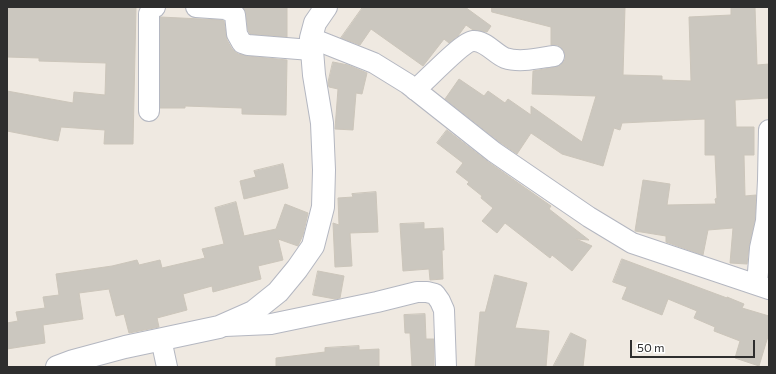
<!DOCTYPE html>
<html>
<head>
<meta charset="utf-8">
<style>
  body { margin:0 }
  #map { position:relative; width:776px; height:374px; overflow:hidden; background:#efe9e1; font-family:Commissioner,sans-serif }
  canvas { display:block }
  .frame { position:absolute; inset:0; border:8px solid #2e2e2e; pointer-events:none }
  .scale { position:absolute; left:630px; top:340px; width:125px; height:18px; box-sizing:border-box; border:2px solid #2e2e2e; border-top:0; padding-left:5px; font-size:12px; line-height:14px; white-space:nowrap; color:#2e2e2e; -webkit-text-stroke:3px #fff; paint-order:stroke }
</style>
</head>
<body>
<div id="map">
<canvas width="776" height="374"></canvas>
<div class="frame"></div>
<div class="scale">50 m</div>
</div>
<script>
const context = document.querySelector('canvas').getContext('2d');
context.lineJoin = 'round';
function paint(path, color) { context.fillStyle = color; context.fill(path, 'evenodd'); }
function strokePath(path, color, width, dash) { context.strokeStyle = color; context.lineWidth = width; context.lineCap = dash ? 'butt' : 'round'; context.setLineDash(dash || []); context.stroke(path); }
const building = new Path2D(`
  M7 7H136L133 144H104L105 130 61 127 58 141 7 131V91L73 103 74 92 105 95 106 63 39 61V58L7 57Z
  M243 7H287V37L250 34 248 30 246 14Z
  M363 7H465L491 26 487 32 473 30 466 25 458 36 449 43 444 39 423 66 371 29 360 45 341 38Z
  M492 7H625L623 75 662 76V80L691 81 689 17 731 15V7H755L757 65 769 64V98L735 100 736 127H754V155H744L745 196 756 195 755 219 749 246 747 264 730 263 733 228 708 230 703 255 666 242V236L635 231 643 180 670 184 667 205 716 204 715 199 717 198 715 155H705V119L622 123 620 130 614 128 603 166 562 154 531 133 517 154 501 143 445 99 459 79 484 96 488 91 505 103 508 99 531 115V106L582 142 596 96 532 94 533 71 556 67 561 65 565 60V54L563 49 558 45H551V27L492 12Z
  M160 17 222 20 224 21 227 40 232 49 238 54 247 56 287 60 286 115 242 114V108L185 106V108H160Z
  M333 62 348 65 367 73 362 94 356 93 353 130 335 129 338 89 329 87 328 83Z
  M447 130 487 161 551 206 549 209 589 240 576 239 592 246 572 271 552 255 550 258 505 223 497 233 482 221 493 208 481 198 482 196 467 184 469 182 456 172 463 163 437 143Z
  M283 164 288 188 244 199 240 181 256 177 254 171Z
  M376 192 378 232 350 233 352 266 335 267 333 223 339 225 338 198 353 197 352 194Z
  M236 202 244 236 276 229 285 204 308 213 303 235 298 246 278 239 283 260 258 266 261 279 213 292 212 286 183 294 187 310 157 318 159 327 129 333 124 314 116 316 109 289 79 293 83 319 43 325 45 343 7 349V323L18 321 16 312 45 308 43 297 59 295 56 274 112 266 137 260 139 265 160 260 162 268 205 258 202 249 224 244 215 208Z
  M424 223V229L443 228 444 250H442L443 279 430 280 429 269 403 271 400 224Z
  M622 259 727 298V297L744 304 742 308 769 316V333L759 366 735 358 740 341 714 331 715 327 694 318 697 311 668 299 662 315 622 299 627 287 613 282Z
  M318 271 344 276 340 298 335 299 313 295Z
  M495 275 527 283 515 328 549 331 546 367H475L480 312H485Z
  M425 314 426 339H434V367H412L410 333H405L404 315Z
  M571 333 586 340 583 367H553Z
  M359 346V350L379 349V367H276V358L325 352V348Z`);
const street = new Path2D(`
  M196 7 225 9 232 12 235 15 237 34 242 43 248 45 311 50
  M311 38 374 63 408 84 494 152 589 217 632 243 769 289
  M415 90C426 81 462 42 473 41 485 40 495 54 505 58 520 63 539 58 554 56
  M149 111V14L152 8 155 7
  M757 284 760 248 766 221 768 180 769 130
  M225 326 271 324 377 302 417 292H427L435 294 440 301 444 310 446 367
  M161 339 167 367`);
const secondary = new Path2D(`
  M57 367 73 361 125 347 219 327 253 312 278 292 297 269 313 246 323 207 324 170 322 123 314 75 311 38 315 23 326 7`);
paint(building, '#cbc7bf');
strokePath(building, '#cbc5ba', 1);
strokePath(street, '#b4b7c1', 22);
strokePath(secondary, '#b4b7c1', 24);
strokePath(street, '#fff', 20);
strokePath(secondary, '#fff', 22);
</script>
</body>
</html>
